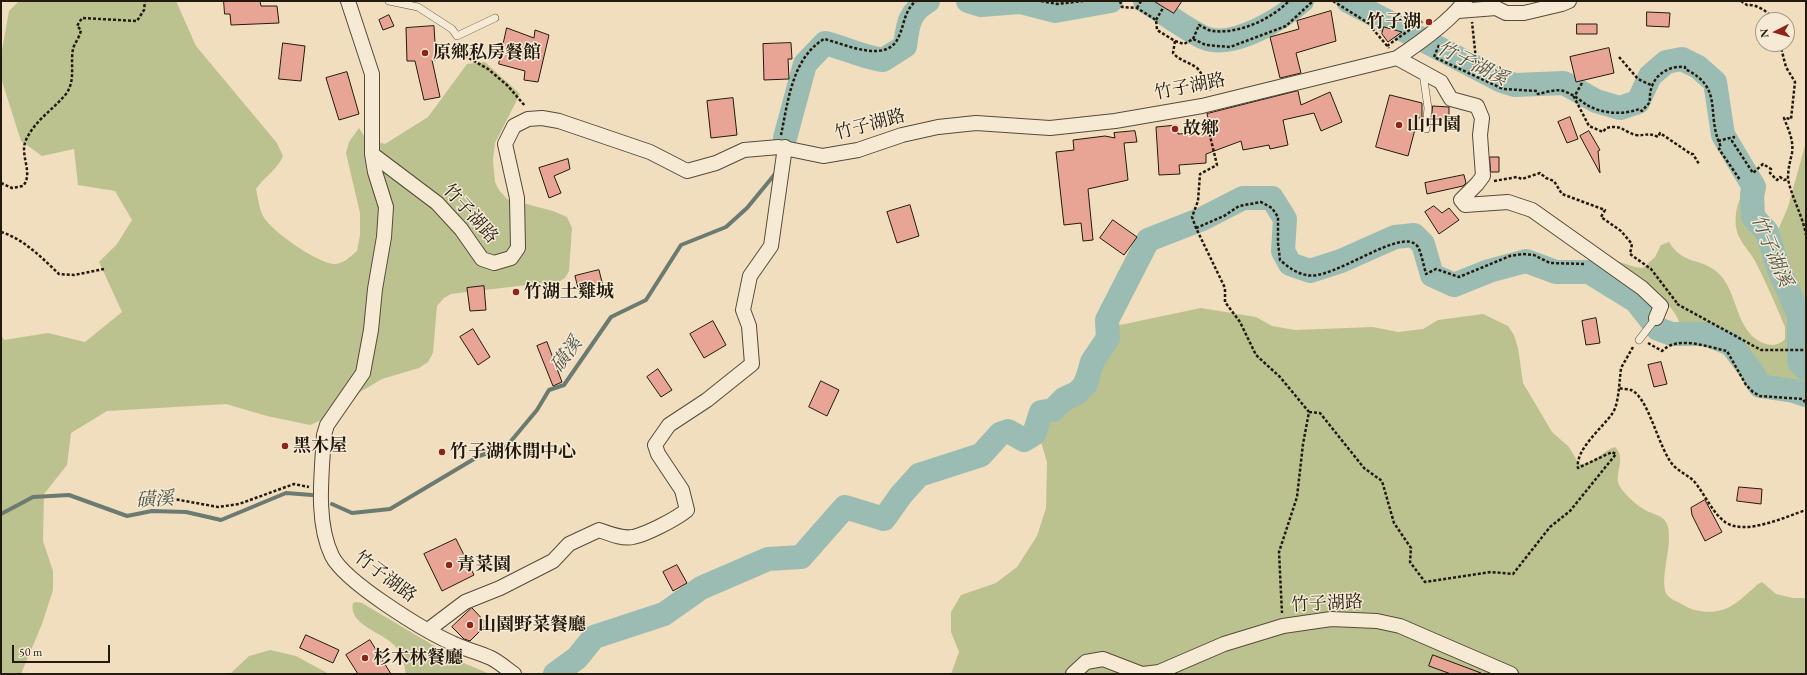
<!DOCTYPE html>
<html>
<head>
<meta charset="utf-8">
<style>
  body { margin:0 }
  #map { position:relative; width:1807px; height:675px; overflow:hidden; background:#f1debe; font-family:"EB Garamond",serif }
  canvas { display:block }
  .frame { position:absolute; inset:0; border:2px solid #231a0d; pointer-events:none }
  .north { position:absolute; left:1755px; top:12px; width:40px; height:40px; box-sizing:border-box; background:#f6ead5; border:1px solid #a29785; border-radius:50%; rotate:264deg; font-size:11px; font-weight:700; line-height:16px; text-align:center; color:#231a0d }
  .north::after { content:''; display:block; margin:auto; width:14px; height:18px; background:#8f2418; clip-path:polygon(50% 0,100% 100%,50% 72%,0 100%) }
  .scale { position:absolute; left:12px; top:645px; width:98px; height:18px; box-sizing:border-box; border:2px solid #231a0d; border-top:0; padding-left:5px; font-size:12px; line-height:14px; white-space:nowrap; color:#231a0d; -webkit-text-stroke:3px #f6ead5; paint-order:stroke }
</style>
</head>
<body>
<div id="map">
<canvas width="1807" height="675"></canvas>
<div class="frame"></div>
<div class="north">N</div>
<div class="scale">50 m</div>
</div>
<script>
const context = document.querySelector('canvas').getContext('2d');
context.lineJoin = 'round';
function paint(path, color) { context.fillStyle = color; context.fill(path, 'evenodd'); }
function strokePath(path, color, width, dash) { context.strokeStyle = color; context.lineWidth = width; context.lineCap = dash ? 'butt' : 'round'; context.setLineDash(dash || []); context.stroke(path); }
function label(font, color, halo, rows, align = 'center') {
  context.font = font + ' "EB Garamond","Noto Serif TC",serif'; context.lineWidth = 3; context.setLineDash([]); context.textBaseline = 'middle'; context.strokeStyle = halo; context.fillStyle = color; for (const [text, x, y, turn = 0] of rows) {
    context.save(); context.translate(x, y); context.rotate((+turn || 0) * Math.PI / 180); context.textAlign = isNaN(turn) ? turn : align; if (halo) context.strokeText(text, 0, 0); context.fillText(text, 0, 0); context.restore();
  }
}
const green = new Path2D(`
  M19 1H176L196 46 277 143 283 156C278 169 264 177 256 189 258 198 259 208 263 216 271 231 316 262 333 264 342 265 350 257 357 251L360 235V213L346 153 349 142 359 128 366 139 385 144 428 117 467 64 485 62 520 94 495 143 493 160 495 182 499 190 507 199 553 211 567 217 572 228 569 271 565 278 560 281 451 294 444 298 437 306 433 353 428 362 419 368 382 379 360 392 347 409 310 425 267 416 226 404 107 411 71 433 67 465 44 494 43 541 53 571V590L42 624 21 674H1V335L4 340 48 333 85 342 122 312 99 262 117 244 132 220 115 191 78 185 74 149 42 156 21 141 1 78V56L9 11Z
  M1806 142V397L1761 394 1747 382 1726 348 1685 338C1681 328 1678 315 1670 307 1652 290 1615 290 1595 270L1594 261 1610 259 1635 267 1643 268 1655 257 1661 245 1669 242C1684 266 1700 257 1717 272 1739 290 1734 334 1766 344 1774 346 1779 345 1785 339V327C1776 306 1767 284 1756 263 1752 254 1744 247 1739 237 1730 217 1740 190 1755 176L1761 178 1766 187 1763 204 1769 230 1773 232 1778 230 1788 207Z
  M1201 308 1256 317 1272 326 1295 330 1373 327 1398 332 1423 329 1438 320 1483 314 1508 326 1514 335 1518 348 1523 383 1552 432 1569 447 1579 464C1594 465 1602 451 1615 447 1627 458 1614 473 1619 485 1624 494 1636 505 1645 510 1652 514 1662 515 1666 522 1669 527 1669 534 1669 540 1669 553 1659 587 1668 596 1671 599 1675 601 1678 602 1684 605 1689 609 1695 610 1725 617 1737 603 1758 584L1762 582 1776 594 1793 598H1806V674H951L959 652 951 632V612L961 595 996 583 1017 567 1037 536 1046 508 1047 462 1040 439 1043 421 1073 381 1083 356 1095 340 1100 335 1120 325Z
  M356 602 362 603 436 647 466 664 490 674H406C404 663 402 653 394 645 382 632 348 625 353 603Z
  M270 650 296 656 329 674H230L249 656Z`);
const stream = new Path2D(`
  M1800 355 1806 356
  M332 504 352 513 390 509 479 456 506 447 537 410 549 390 564 385 611 317 646 300 681 245 726 227 747 208 775 174
  M1 514 33 497 69 495 127 516 152 511 186 512 221 520 286 493 312 495`);
const river = new Path2D(`
  M968 1 981 5 1020 2 1055 11 1111 1
  M1145 1C1162 11 1188 31 1205 38 1234 49 1281 19 1302 1
  M1348 1 1502 81 1515 85 1564 83 1596 101 1620 108 1638 102 1650 76 1666 62 1682 59 1698 67 1715 82 1723 135 1754 187 1752 194 1753 217 1767 232 1779 270 1799 315V362L1806 369
  M785 138 805 64 825 43C845 48 862 57 883 60L905 46C908 25 908 13 928 1
  M555 674 577 658 594 637 664 614 701 588 768 559 801 557 845 507 884 519 901 495 919 475 981 455 1000 434 1008 431 1024 440 1034 434 1041 412 1053 410 1064 399 1077 393 1086 384 1092 362 1108 338 1107 320 1148 240 1202 219 1243 198H1272L1285 219 1283 251 1290 264 1310 271 1341 261 1395 237 1414 235 1423 244 1432 275 1454 285 1489 271 1526 261 1556 272H1589L1636 301 1658 329 1672 334H1706L1731 344 1752 372 1760 386 1794 391 1806 395`);
const building = new Path2D(`
  M224 1H260L261 6H277L279 23 231 25 230 14H225Z
  M1154 1H1182L1174 13Z
  M1331 11 1336 41 1296 53 1301 73 1280 78 1270 37 1299 29 1297 21Z
  M1647 12 1670 13 1669 27 1647 26Z
  M389 15 394 26 383 30 379 20Z
  M1577 24H1597V34H1577Z
  M434 26 436 60H432L440 97 424 100 415 61H407L406 28Z
  M1384 27 1402 32 1388 42 1382 34Z
  M507 28 534 38 535 30 549 35 538 82 524 80 525 71 499 64Z
  M283 43 305 46 301 81 279 79Z
  M791 43 792 59H788L789 79 764 80 763 44Z
  M1609 48 1614 73 1576 82 1570 57Z
  M347 72 359 114 339 120 326 78Z
  M1298 91 1301 105 1330 92 1342 122 1321 131 1314 113 1283 120 1288 145 1270 149 1269 145 1243 150 1241 141 1206 154V163L1179 165 1180 174 1159 175 1156 127 1177 125 1178 134 1212 132 1207 114Z
  M1390 95 1422 103V118H1418L1408 156 1376 147Z
  M733 98 737 135 711 138 707 101Z
  M1433 106 1449 107V118H1432Z
  M1570 117 1578 139 1567 143 1558 122Z
  M1135 131 1137 142 1124 143 1128 180 1088 189 1093 240 1083 241 1081 223 1064 225 1056 152 1074 150 1073 140 1105 136 1115 138 1114 133Z
  M1589 131 1600 150 1598 151 1600 173 1580 136Z
  M1490 157H1499V172H1491Z
  M568 159 570 169 554 176 561 193 549 198 539 168Z
  M1464 175 1466 183 1463 186 1427 194 1425 183Z
  M910 205 919 236 897 243 887 212Z
  M1434 206 1442 213 1449 208 1459 220 1439 234 1425 212Z
  M1113 220 1137 237 1124 255 1100 238Z
  M599 270 603 286 579 292 575 276Z
  M484 286 486 310 470 311 467 288Z
  M1596 318 1600 343 1586 345 1582 321Z
  M713 321 726 345 704 358 690 334Z
  M473 329 490 357 478 365 460 337Z
  M547 342 562 382 553 386 537 346Z
  M1661 362 1667 384 1654 387 1648 365Z
  M658 369 672 390 661 397 647 377Z
  M821 381 839 390 827 416 809 407Z
  M1739 487 1762 489 1761 504 1737 501Z
  M1705 500 1722 532 1705 541 1692 515 1691 508Z
  M456 539 474 575 442 591 424 554Z
  M677 565 687 583 673 591 663 572Z
  M472 608 487 624 470 641 464 639 452 627Z
  M306 635 339 650 333 663 300 648Z
  M370 640 383 661 391 674H358L346 655Z
  M1433 655 1481 673V674H1451L1429 666Z`);
const path = new Path2D(`
  M1041 1 1057 4 1083 1
  M1120 1 1122 7 1137 8 1156 20 1157 30 1175 41 1184 44 1193 39 1206 45 1230 47 1286 26 1313 1
  M1333 1 1373 26 1372 28 1389 48
  M1741 1 1747 5C1756 4 1769 11 1772 20
  M1137 8 1141 1
  M1156 20 1163 8
  M1193 39 1199 25C1203 27 1209 31 1213 31 1240 34 1271 19 1289 1
  M1175 41 1173 53C1180 61 1189 62 1197 68 1204 75 1204 84 1211 90
  M457 44 460 53 488 69 508 86 525 106
  M1780 44 1786 67 1795 82 1791 119 1784 118C1788 129 1794 140 1792 153 1790 162 1788 169 1788 178 1790 194 1803 216 1806 235
  M1439 45 1434 57 1503 89 1537 91 1538 94C1547 92 1558 88 1566 92 1574 95 1581 101 1587 105 1602 114 1624 115 1639 109L1642 111 1650 102C1648 80 1664 65 1685 67V69C1725 88 1705 114 1721 147L1719 149 1740 180
  M1387 46 1422 21 1423 23
  M1619 57 1638 79 1653 86
  M1470 72 1476 60 1472 22
  M1582 83 1574 97 1589 126 1603 132 1606 128C1622 124 1623 132 1636 135 1645 136 1648 132 1658 137L1660 133 1691 154H1693L1699 164
  M1206 119 1217 165 1200 174 1198 201 1192 217 1196 228 1225 288V302L1240 322 1256 355 1280 377 1309 412 1303 444 1297 497 1279 552 1282 613
  M781 135C788 102 792 58 824 39 845 44 888 65 899 36 905 23 904 11 916 1
  M1718 141 1734 137 1732 141 1753 173 1763 164 1771 169 1770 173 1777 180 1780 177 1784 180 1788 179
  M1494 181 1517 177 1522 179 1540 173 1546 178 1554 181 1562 194 1605 210 1601 217 1621 231 1632 244 1630 254 1651 269 1677 303
  M1 183 12 188 23 186C34 173 19 155 26 140 35 120 53 110 66 94 76 80 70 65 73 49 74 44 80 37 81 30L77 26 82 18 137 21 144 10 145 1
  M1196 228 1224 216 1239 206 1261 202 1272 208 1278 217V243L1280 260C1288 267 1296 273 1306 275 1333 282 1403 224 1418 247 1421 252 1424 267 1426 274L1436 269 1459 277 1510 256 1523 254 1534 255 1550 263 1584 264
  M1 232C24 239 42 258 59 274L74 275 104 269
  M1677 304 1761 350H1806
  M1648 343 1662 351C1678 335 1707 347 1727 351L1746 385 1753 392 1760 396 1803 399 1806 404
  M1633 347 1621 368 1619 388C1623 389 1628 389 1631 390 1649 397 1659 451 1674 466 1682 474 1691 476 1697 485 1706 497 1713 513 1725 522 1745 536 1785 517 1806 510
  M1309 412 1320 413 1364 468 1382 481 1394 523 1411 548 1410 562 1425 582 1491 572 1513 574 1550 527 1570 511 1616 454 1612 452 1578 468C1575 450 1602 428 1612 414 1617 407 1618 396 1619 388
  M152 495 218 507 239 504 294 484 309 487`);
const lane = new Path2D(`
  M389 1 418 7 452 29 457 36 495 18
  M1423 73 1428 108 1426 129
  M1639 340 1656 318`);
const street = new Path2D(`
  M348 1 372 74V154L375 172 386 207 384 237 375 289 371 330 363 373 327 425 324 435C322 472 315 521 332 556 345 582 423 630 452 643 464 649 478 652 491 658 499 662 507 669 514 674
  M1458 11 1496 8 1506 13H1524L1562 4 1569 1
  M1397 58 1441 82 1451 99 1477 106 1482 118 1480 135 1483 176 1477 184 1461 200 1465 205 1508 202 1532 210 1642 288 1661 306 1656 318
  M372 154 437 203 461 229 482 259 494 263 511 258 518 248 517 198 505 144 514 126 528 119 542 118 559 121 650 152 687 171 716 163 744 150 779 147 823 156 858 150 902 135 938 127 976 123 1050 128 1115 121 1202 106 1397 58C1418 44 1450 21 1465 1
  M428 630 465 602 500 588 553 561 569 544 599 530C610 534 622 539 633 537 647 534 676 519 687 510L682 490 658 454 655 445 669 425 707 400 752 364 749 326 743 310 750 276 771 246 785 147
  M1073 674 1086 662 1103 659 1142 674
  M1143 674 1159 672 1224 644 1283 626 1331 619 1377 621 1400 626 1511 674`);
const markers = [
  [1429,22,4,"#8f2418"],
  [425,53,4,"#8f2418"],
  [1399,125,4,"#8f2418"],
  [1175,129,4,"#8f2418"],
  [516,292,4,"#8f2418"],
  [285,446,4,"#8f2418"],
  [442,452,4,"#8f2418"],
  [449,565,4,"#8f2418"],
  [470,625,4,"#8f2418"],
  [365,658,4,"#8f2418"]
];
const poiNames = [
  ["竹子湖",1421,22,"right"],
  ["原鄉私房餐館",433,53],
  ["山中園",1407,125],
  ["故鄉",1183,129],
  ["竹湖土雞城",524,292],
  ["黑木屋",293,446],
  ["竹子湖休閒中心",450,452],
  ["青菜園",457,565],
  ["山園野菜餐廳",478,625],
  ["杉木林餐廳",373,658]
];
const streetNames = [
  ["竹子湖路",1190,87,-11],
  ["竹子湖路",870,125,-15],
  ["竹子湖路",470,214,48],
  ["竹子湖路",385,577,37],
  ["竹子湖路",1327,604,-3]
];
const waterNames = [
  ["竹子湖溪",1472,64,26],
  ["竹子湖溪",1771,251,67],
  ["磺溪",567,355,-53],
  ["磺溪",155,500,-3]
];
paint(green, '#bcc190');
strokePath(stream, '#6b7b71', 4);
strokePath(river, '#9bbcb3', 24);
paint(building, '#e8a596');
strokePath(building, '#231a0d', 1);
strokePath(lane, '#564b39', 8);
strokePath(street, '#564b39', 16);
strokePath(path, '#231a0d', 2.5, [3, 2]);
strokePath(lane, '#f6ead5', 7);
strokePath(street, '#f6ead5', 14);
for (const [x, y, r, color] of markers) { const dot = new Path2D(); dot.arc(x, y, r, 0, 2 * Math.PI); context.fillStyle = color; context.fill(dot); strokePath(dot, '#f6ead5', 1.5); }
label('bold 18px', '#231a0d', '#f6ead5', poiNames, 'left');
label('18px', '#231a0d', '#f6ead5', streetNames);
label('italic 19px', '#4d5347', '#f6ead5', waterNames);
</script>
</body>
</html>
